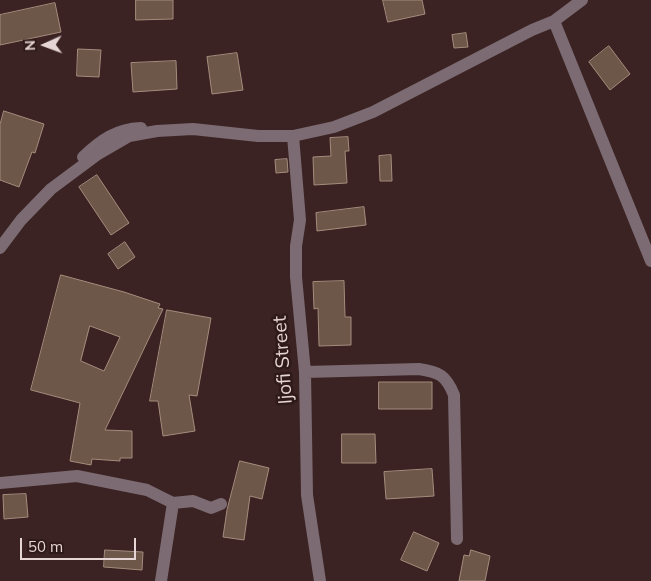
<!DOCTYPE html>
<html>
<head>
<meta charset="utf-8">
<style>
  body { margin:0 }
  #map { position:relative; width:651px; height:581px; overflow:hidden; background:#3b2323; font-family:Mulish,sans-serif }
  canvas { display:block }
  .north { position:absolute; left:20px; top:20px; width:50px; height:50px; -webkit-text-stroke:4px #301919; paint-order:stroke; rotate:268deg; font-size:14px; font-weight:700; line-height:20px; text-align:center; color:#e6d5d5 }
  .north::after { content:''; display:block; margin:auto; width:18px; height:22px; background:#e6d5d5; clip-path:polygon(50% 0,100% 100%,50% 72%,0 100%) }
  .scale { position:absolute; left:20px; top:538px; width:116px; height:22px; box-sizing:border-box; border:2px solid #e6d5d5; border-top:0; padding-left:6px; font-size:15px; line-height:18px; white-space:nowrap; color:#e6d5d5; -webkit-text-stroke:4px #301919; paint-order:stroke }
</style>
</head>
<body>
<div id="map">
<canvas width="651" height="581"></canvas>
<div class="north">N</div>
<div class="scale">50 m</div>
</div>
<script>
const context = document.querySelector('canvas').getContext('2d');
context.lineJoin = 'round';
function paint(path, color) { context.fillStyle = color; context.fill(path, 'evenodd'); }
function strokePath(path, color, width, dash) { context.strokeStyle = color; context.lineWidth = width; context.lineCap = dash ? 'butt' : 'round'; context.setLineDash(dash || []); context.stroke(path); }
function label(font, color, halo, rows, align = 'center') {
  context.font = font + ' Mulish,sans-serif'; context.lineWidth = 5; context.setLineDash([]); context.textBaseline = 'middle'; context.strokeStyle = halo; context.fillStyle = color; for (const [text, x, y, turn = 0] of rows) {
    context.save(); context.translate(x, y); context.rotate((+turn || 0) * Math.PI / 180); context.textAlign = isNaN(turn) ? turn : align; if (halo) context.strokeText(text, 0, 0); context.fillText(text, 0, 0); context.restore();
  }
}
const building = new Path2D(`
  M136 0H173V19L136 20Z
  M383 0H422L425 14 388 22Z
  M55 3 61 32 0 45V15Z
  M466 33 468 47 454 48 452 35Z
  M609 46 630 74 610 90 589 62Z
  M78 49 101 50 99 77 77 76Z
  M237 53 243 90 212 94 207 57Z
  M176 61 177 89 133 92 131 63Z
  M4 111 44 124 35 153 32 152 19 187 0 180V125Z
  M348 137 349 151H345L347 183 314 185 313 157 331 156 330 138Z
  M391 155 392 181H380L379 156Z
  M287 159 288 172 276 173 275 160Z
  M97 175 129 223 111 235 79 187Z
  M364 207 366 225 317 231 316 213Z
  M125 242 135 257 118 269 108 254Z
  M61 275 124 292 160 304 158 308 163 309 105 430 132 431V458H120V461L92 459 91 465 70 461 80 403 31 390ZM90 326 120 337 104 371 81 361Z
  M344 281 345 317H351V345L319 346 318 308 314 309 313 282Z
  M167 310 211 318 197 396 189 395 195 431 163 436 158 401H150Z
  M379 382H432V409H379Z
  M342 434H375L376 463H342Z
  M240 461 269 468 262 499 250 496 244 540 223 537 227 510Z
  M432 469 434 496 386 499 384 472Z
  M26 494 28 517 4 519 3 495Z
  M414 532 439 543 427 571 401 560Z
  M105 550 143 552 142 570 104 567Z
  M471 550 490 556 485 581H459L464 555 469 556Z`);
const minor = new Path2D(`
  M554 21 651 261
  M293 136 300 220 296 246V277L305 372 307 495 320 581
  M83 157C101 140 116 129 141 128
  M0 248 21 220 51 189 98 154 129 136 157 131 193 129 258 136H293L334 127 373 112 532 30 554 21 582 0
  M305 372 419 369C439 372 446 375 454 395L457 539
  M0 483 77 476 147 490 173 503 193 501 211 508 221 504
  M161 581 173 503`);
const streetNames = [
  ["Ijofi Street",283,360,-94]
];
paint(building, '#6d5749');
strokePath(building, '#a58c7d', 1);
strokePath(minor, '#7c6b73', 12);
label('19px', '#e6d5d5', '#301919', streetNames);
</script>
</body>
</html>
